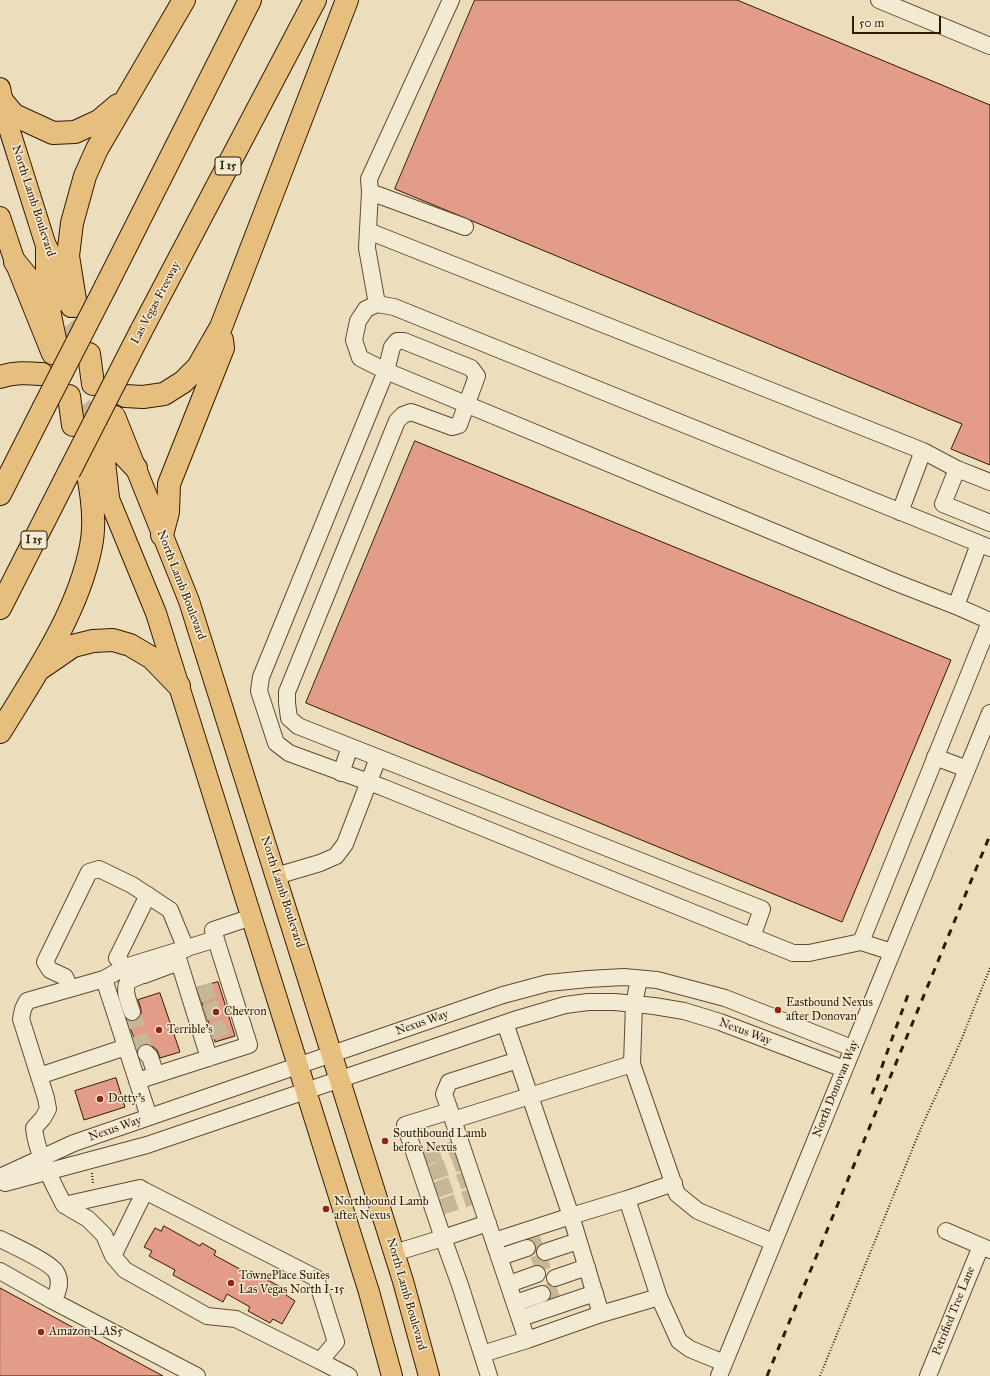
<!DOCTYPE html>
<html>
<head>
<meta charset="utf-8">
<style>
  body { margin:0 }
  #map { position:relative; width:990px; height:1376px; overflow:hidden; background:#ecdebd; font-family:"IM FELL Great Primer",serif }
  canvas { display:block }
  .scale { position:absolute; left:852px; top:16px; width:89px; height:18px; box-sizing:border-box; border:2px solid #321a01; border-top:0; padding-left:5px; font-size:12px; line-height:14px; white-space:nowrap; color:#321a01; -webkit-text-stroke:3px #f3ead4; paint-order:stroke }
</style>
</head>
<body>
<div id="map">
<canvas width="990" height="1376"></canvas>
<div class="scale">50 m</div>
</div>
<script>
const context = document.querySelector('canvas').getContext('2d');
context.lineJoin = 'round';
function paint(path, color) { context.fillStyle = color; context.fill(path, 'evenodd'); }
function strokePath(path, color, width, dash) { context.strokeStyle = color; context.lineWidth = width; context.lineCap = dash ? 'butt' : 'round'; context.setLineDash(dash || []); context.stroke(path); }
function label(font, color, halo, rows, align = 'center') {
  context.font = font + ' "IM FELL Great Primer",serif'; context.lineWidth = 3; context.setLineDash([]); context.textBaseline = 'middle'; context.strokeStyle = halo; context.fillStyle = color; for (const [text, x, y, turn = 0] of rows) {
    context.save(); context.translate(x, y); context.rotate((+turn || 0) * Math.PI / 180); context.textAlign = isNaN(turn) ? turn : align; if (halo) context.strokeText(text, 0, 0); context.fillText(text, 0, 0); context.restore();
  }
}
const building = new Path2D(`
  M475 0H737L990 105V465L951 449 962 424 395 189Z
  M415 441 951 660 842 922 306 703Z
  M218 982 235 1036 215 1042 197 988Z
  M160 993 180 1052 160 1058 157 1050 149 1044H143L138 1048 127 1020 135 1021 139 1018 141 1014V1009L138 1000Z
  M116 1078 125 1107 84 1120 75 1091Z
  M164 1226 200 1246 202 1243 216 1251 214 1255 249 1274 251 1271 288 1291 286 1295 295 1301 282 1324 273 1319 270 1323 248 1311 250 1307 227 1294 223 1302 173 1275 175 1270 149 1256 152 1251 144 1247 155 1228 161 1231Z
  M0 1288 163 1376H0Z`);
const minorTunnel = new Path2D(`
  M199 995 219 988
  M132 1012 146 1053
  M205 1013 225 1006
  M211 1032 231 1025
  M425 1157 454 1149
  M431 1173 459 1163
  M436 1190 464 1180
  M441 1207 471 1197
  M527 1248 543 1243
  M533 1265 549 1260
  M542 1294 558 1288`);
const highwayTunnel = new Path2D(`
  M66 326 89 354
  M81 407 105 435`);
const path = new Path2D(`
  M92 1173 93 1184
  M820 1376 921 1128 960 1043 990 968`);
const minor = new Path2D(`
  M451 0 369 179 370 192 465 227
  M879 0 990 46
  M370 192 367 248 377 304
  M368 231 923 451 957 469 990 482
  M957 469 943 504 990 523
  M900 512 923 451
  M979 544 956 606 897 583 386 371 360 358 354 340 358 321 366 309 377 304 394 307 990 548
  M956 606 990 621
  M935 757 967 769
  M341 773 350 747
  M276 876 320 863 336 856 345 844 378 758
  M752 937 762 909 298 726 289 718 287 703V692L397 421 403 415 411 412 452 427 459 425 477 376 471 368 404 341H397L392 347 386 371 261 677 259 691 276 743 289 753 382 787 793 953H809L861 942 990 622
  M861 942 892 952
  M176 952 209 1058
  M125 967 117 958 148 895
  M144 975 179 962
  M104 979 125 967 216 939
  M639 979 634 1004 632 1064 677 1194 698 1211 773 1242
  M70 988 65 977 50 970 45 962 89 872 99 869 132 885 170 910 186 949
  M132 1012C129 1002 123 992 128 981L140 976
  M146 1053 150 1057 156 1075
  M39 1076 126 1047
  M137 1081 249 1045 213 930 252 917
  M450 1111 444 1094 449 1082 518 1060
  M453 1120 632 1064
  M0 1177 74 1143 503 995 548 983 588 979 624 977 657 980 725 998 852 1048
  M5 1183 147 1145 514 1020 565 1005 588 1002H615L654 1006 684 1011 720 1022 844 1069
  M145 1191 113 1256 125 1270 207 1316 236 1319 320 1361 336 1342 316 1278 145 1191 140 1188 64 1205C52 1181 37 1155 34 1128L43 1118 48 1109 46 1098 21 1019 23 1009 27 1001 104 979 149 1117
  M64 1205 88 1219 104 1235 113 1256
  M488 1223 443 1238 405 1125 450 1111 527 1340 601 1314 659 1297 679 1341 690 1349 724 1363
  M946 1231 990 1250
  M0 1239C12 1245 50 1262 56 1272 62 1282 58 1292 53 1301
  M494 1241 571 1216 505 1023
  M545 1252 578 1241
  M394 1253 443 1238 460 1285 489 1376
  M500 1257 527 1248
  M0 1271 53 1301 197 1376
  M555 1278 587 1267
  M509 1284 537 1274
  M659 1297 627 1199 674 1183
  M515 1303 542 1294
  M601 1314 571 1216 627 1199
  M521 1318 595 1293
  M482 1354 527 1340
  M320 1361 349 1376
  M719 1376 990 713
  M928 1376 981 1246`);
const major = new Path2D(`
  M0 88 7 122 47 249 71 307
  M0 217 15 262 52 354
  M115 416 189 601 403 1281 429 1376
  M93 460 156 613 369 1292 392 1376`);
const highway = new Path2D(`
  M3 102 14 115 53 133 75 132 99 121 118 105
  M47 249V301L56 344
  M15 262 51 306
  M106 286 250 0
  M76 306 68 256 72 223 85 176 97 149 184 0
  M141 331 315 0
  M89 354 93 384
  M0 377C14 372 27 373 42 374
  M69 396 73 425
  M125 396 143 397 164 394 183 382 198 367 221 327 347 0
  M105 435 136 468
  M102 443 108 498
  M0 494 43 409
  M162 535 168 512 169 484 223 348 222 340
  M0 608 69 472
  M41 668 73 646 93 641 113 640 130 645 152 658 179 686
  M0 732C35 675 78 613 91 546 96 522 92 494 87 470`);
const rail = new Path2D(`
  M872 1094 909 992
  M767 1376 990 835`);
const highwayBridge = new Path2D(`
  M43 409 106 286
  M69 472 141 331`);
const markers = [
  [778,1010,4,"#8f2418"],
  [216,1012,4,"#8f2418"],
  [159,1030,4,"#8f2418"],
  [100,1099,4,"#8f2418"],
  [385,1141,4,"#8f2418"],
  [326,1209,4,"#8f2418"],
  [231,1283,4,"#8f2418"],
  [41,1332,4,"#8f2418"]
];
const shields = [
  [228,166,26],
  [34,540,26]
];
const shieldNames = [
  ["I 15",228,166],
  ["I 15",34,540]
];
const streetNames = [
  ["North Lamb Boulevard",33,201,72],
  ["Las Vegas Freeway",156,303,-62],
  ["North Lamb Boulevard",181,585,69],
  ["North Lamb Boulevard",282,892,72],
  ["Nexus Way",422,1023,-19],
  ["Nexus Way",745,1032,21],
  ["North Donovan Way",836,1089,-68],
  ["Nexus Way",115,1129,-19],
  ["North Lamb Boulevard",406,1294,74],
  ["Petrified Tree Lane",954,1311,-68]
];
const poiNames = [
  ["Eastbound Nexus",786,1003],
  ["after Donovan",786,1017],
  ["Chevron",224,1012],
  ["Terrible's",167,1030],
  ["Dotty's",108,1099],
  ["Southbound Lamb",393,1134],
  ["before Nexus",393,1148],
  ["Northbound Lamb",334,1202],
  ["after Nexus",334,1216],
  ["TownePlace Suites",239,1276],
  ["Las Vegas North I-15",239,1290],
  ["Amazon LAS5",49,1332]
];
paint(building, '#e29c87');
strokePath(building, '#321a01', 1);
strokePath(minorTunnel, '#c7b797', 16, [16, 8]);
strokePath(highwayTunnel, '#c7b797', 22, [22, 11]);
strokePath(minor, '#604b30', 18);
strokePath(major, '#321a01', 22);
strokePath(highway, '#321a01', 24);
strokePath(path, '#321a01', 2, [1, 2]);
strokePath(minor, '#f3ead4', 16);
strokePath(major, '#e6bf7e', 20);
strokePath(highway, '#e6bf7e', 22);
strokePath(rail, '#321a01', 3, [7, 7]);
strokePath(highwayBridge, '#321a01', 24, []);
strokePath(highwayBridge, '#e6bf7e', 22);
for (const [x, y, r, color] of markers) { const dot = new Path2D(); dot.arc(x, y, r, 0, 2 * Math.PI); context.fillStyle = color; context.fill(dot); strokePath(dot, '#f3ead4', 1.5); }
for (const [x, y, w] of shields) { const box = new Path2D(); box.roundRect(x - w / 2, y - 9, w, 18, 3); context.fillStyle = '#f3ead4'; context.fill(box); strokePath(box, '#321a01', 1); }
label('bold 11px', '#321a01', null, shieldNames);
label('12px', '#321a01', '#f3ead4', streetNames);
label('12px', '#321a01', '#f3ead4', poiNames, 'left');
</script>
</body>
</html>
